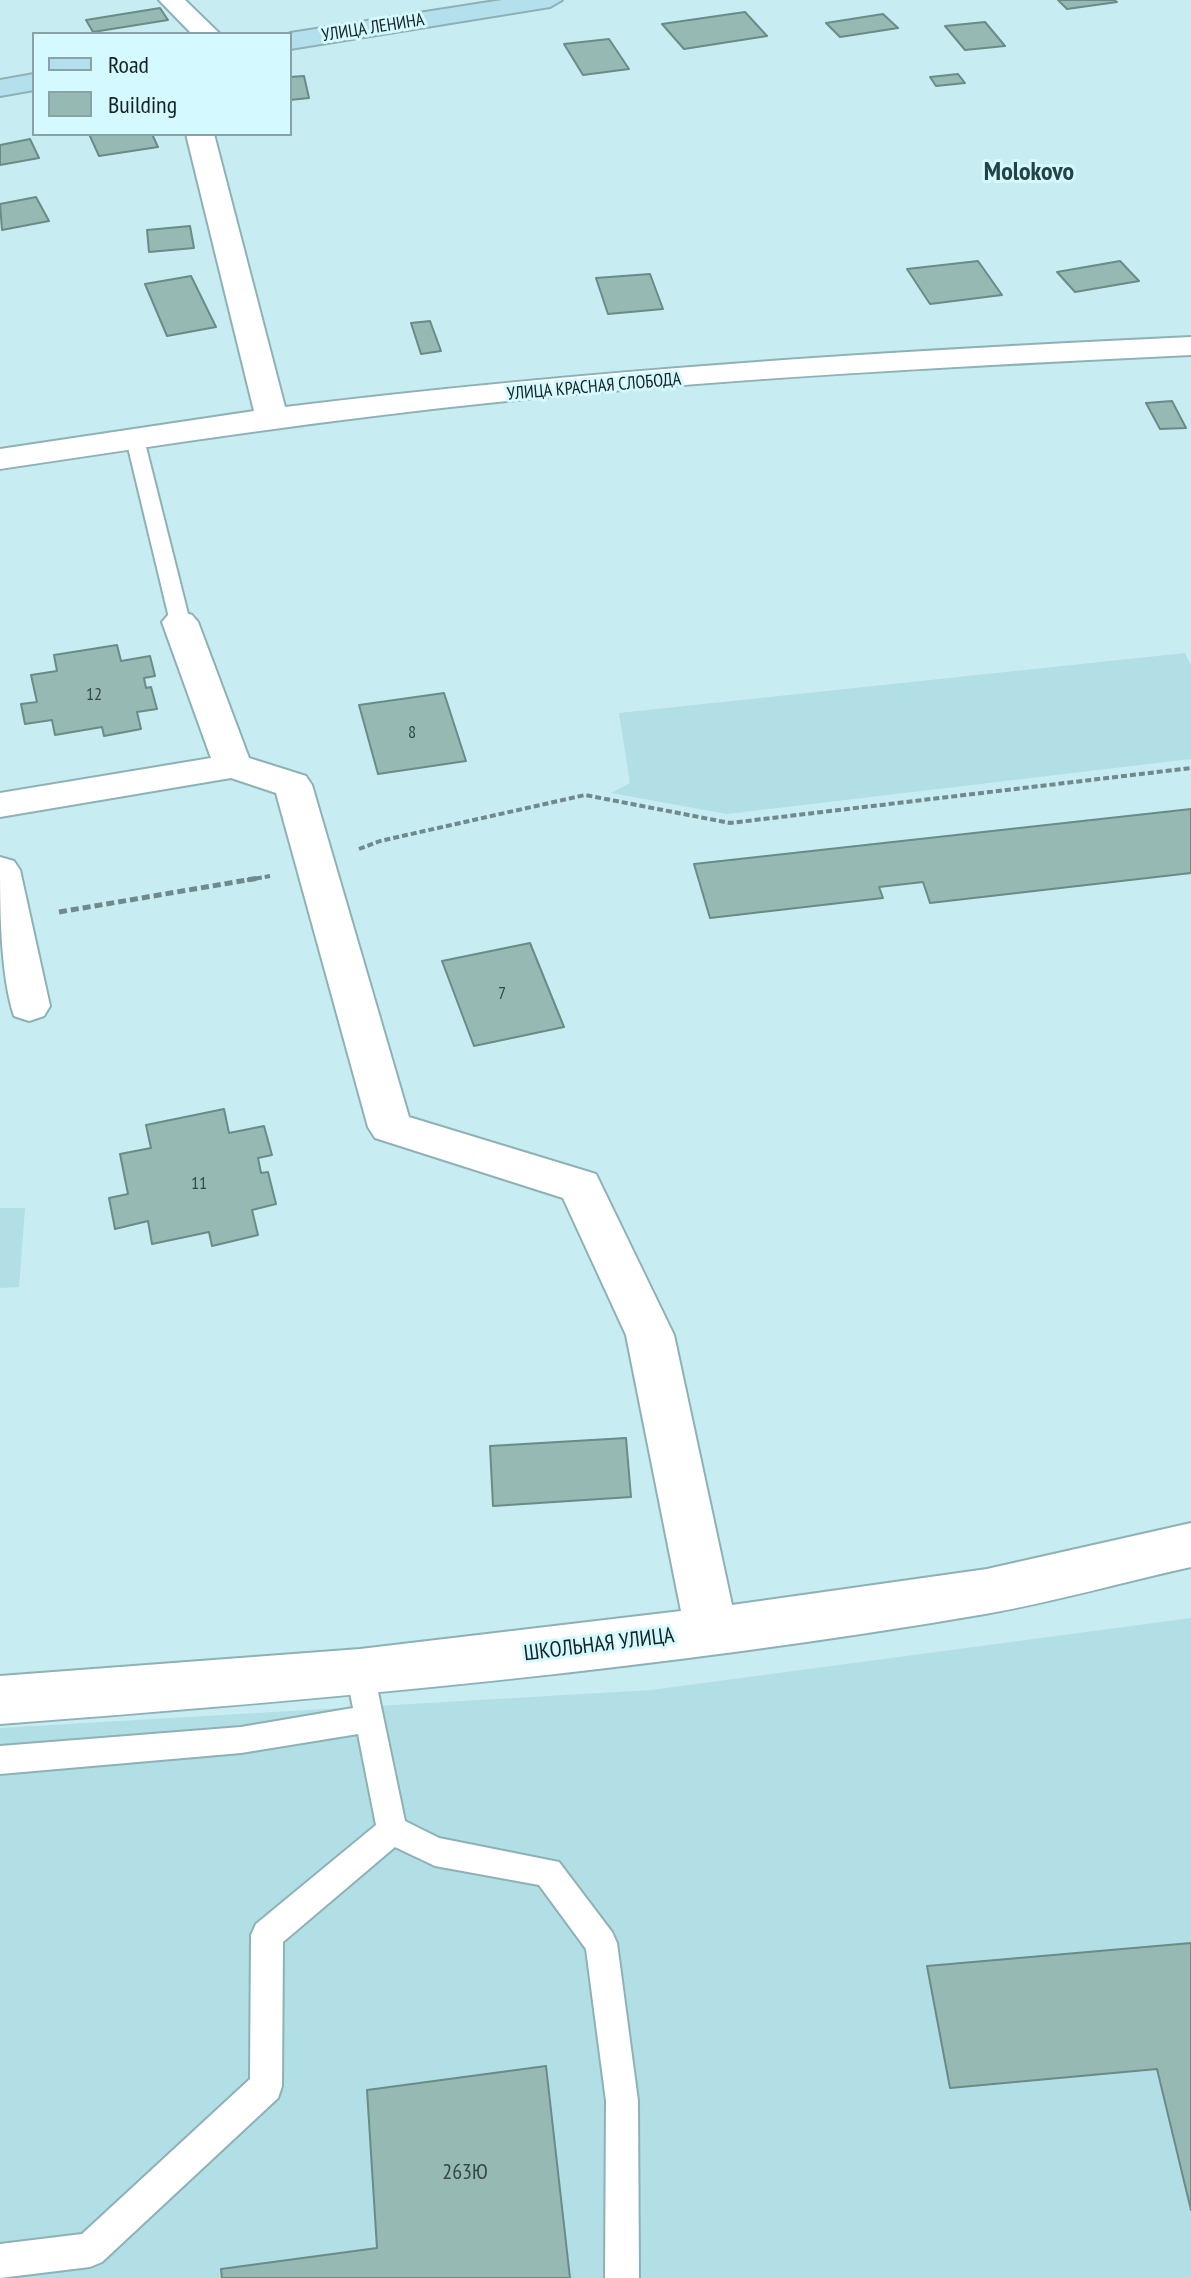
<!DOCTYPE html>
<html>
<head>
<meta charset="utf-8">
<style>
  body { margin:0 }
  #map { position:relative; width:1191px; height:2278px; overflow:hidden; background:#c7ecf1; font-family:"PT Sans Narrow",sans-serif }
  canvas { display:block }
  .legend { position:absolute; left:32px; top:32px; width:260px; height:104px; box-sizing:border-box; background:#d4f9ff; border:2px solid #88a3a8; margin:0; padding:10px 14px; list-style:none; font-size:24px; color:#152325 }
  .legend li { display:flex; align-items:center; gap:16px; height:40px }
  .legend b { width:40px; border:2px solid #88a3a8 }
</style>
</head>
<body>
<div id="map">
<canvas width="1191" height="2278"></canvas>
<ul class="legend">
<li><b style="height:10px;background:#b4e0ee"></b>Road</li>
<li><b style="height:22px;background:#96b9b3"></b>Building</li>
</ul>
</div>
<script>
const context = document.querySelector('canvas').getContext('2d');
context.lineJoin = 'round';
function paint(path, color) { context.fillStyle = color; context.fill(path, 'evenodd'); }
function strokePath(path, color, width, dash) { context.strokeStyle = color; context.lineWidth = width; context.lineCap = dash ? 'butt' : 'round'; context.setLineDash(dash || []); context.stroke(path); }
function label(font, color, halo, rows, align = 'center') {
  context.font = font + ' "PT Sans Narrow",sans-serif'; context.lineWidth = 6; context.setLineDash([]); context.textBaseline = 'middle'; context.strokeStyle = halo; context.fillStyle = color; for (const [text, x, y, turn = 0] of rows) {
    context.save(); context.translate(x, y); context.rotate((+turn || 0) * Math.PI / 180); context.textAlign = isNaN(turn) ? turn : align; if (halo) context.strokeText(text, 0, 0); context.fillText(text, 0, 0); context.restore();
  }
}
const built = new Path2D(`
  M1185 653 1191 665V759L727 814 611 793 630 783 619 713Z
  M0 1208H25L19 1287 0 1288Z
  M1191 1618V2278H0V1728L651 1690Z`);
const building = new Path2D(`
  M1058 0H1114L1117 2 1067 9Z
  M160 8 168 20 93 32 86 20Z
  M745 12 767 36 684 49 662 24Z
  M883 14 898 28 840 37 826 23Z
  M985 22 1005 46 965 50 945 26Z
  M609 39 629 69 583 75 564 44Z
  M958 74 965 83 936 86 930 77Z
  M304 76 309 98 290 100V77Z
  M89 134H152L158 147 99 156Z
  M30 139 39 158 0 165V145Z
  M36 197 49 221 2 230 0 204Z
  M190 226 194 248 149 252 147 230Z
  M978 261 1002 295 930 304 907 269Z
  M1120 261 1139 281 1075 292 1057 272Z
  M650 274 663 309 608 314 596 278Z
  M191 276 216 327 167 336 145 284Z
  M430 321 441 351 421 354 411 323Z
  M1172 401 1186 428 1160 429 1146 403Z
  M117 645 121 661 150 656 155 676 144 678 146 688 151 687 157 709 137 712 141 729 104 736 102 727 55 735 52 720 25 724 21 704 37 702 31 675 57 671 54 655Z
  M444 693 466 761 378 774 359 705Z
  M1191 809V873L930 903 923 882 879 887 883 898 710 918 694 864Z
  M530 943 564 1027 474 1046 442 961Z
  M224 1109 229 1133 264 1126 272 1155 258 1158 261 1173 268 1172 276 1204 252 1210 258 1235 212 1246 209 1232 152 1244 148 1221 115 1229 109 1198 128 1194 120 1154 151 1148 146 1125Z
  M626 1438 631 1497 493 1506 490 1446Z
  M1191 1943V2210L1157 2069 950 2088 927 1966Z
  M546 2066 570 2278H222L221 2269 377 2248 367 2090Z`);
const pathFar1 = new Path2D(`
  M359 849 380 841 585 795 730 823 1191 768
  M247 880 270 876`);
const path = new Path2D(`
  M59 912 259 878`);
const service = new Path2D(`
  M135 434 144 439 190 622 187 626 180 628 170 622 126 439Z
  M360 1660 370 1664 374 1673 405 1821 439 1838 559 1862 612 1932 617 1943 638 2101 639 2278H605L606 2101 586 1949 539 1885 435 1866 395 1847 283 1942 282 2086 278 2098 102 2262 90 2267 0 2278V2244L82 2234 250 2079 251 1935 256 1924 376 1825 358 1734 241 1753 0 1774V1746L241 1727 353 1708 346 1673 350 1664Z`);
const minor = new Path2D(`
  M159 0H185L220 34H192Z
  M186 134H214L285 407C586 370 888 351 1191 337V355C960 366 728 378 497 402 331 419 166 444 0 469V449L254 411Z
  M180 611 192 615 198 622 249 758 306 776 312 785 409 1117 596 1174 674 1335 732 1605 987 1569 1191 1523V1567C1123 1582 1054 1602 985 1614 659 1670 329 1699 0 1724V1676L360 1649 681 1611 626 1335 563 1198 375 1138 368 1127 276 793 231 778 0 817V793L211 758 162 622 168 615Z
  M0 857 14 861 20 870 50 1006 44 1016 29 1021 14 1016C0 973 0 906 0 857Z`);
const secondary = new Path2D(`
  M502 0H562L550 7 290 49V33Z
  M34 74V90L0 96V80Z`);
const farStreetnames = [
  ["УЛИЦА ЛЕНИНА",373,28,-9],
  ["УЛИЦА КРАСНАЯ СЛОБОДА",594,387,-5]
];
const numberNames = [
  ["12",94,695],
  ["8",412,733],
  ["7",502,994],
  ["11",199,1184]
];
const streetNames = [
  ["ШКОЛЬНАЯ УЛИЦА",599,1645,-7]
];
const nearNumbernames = [
  ["263Ю",465,2173]
];
const farDistrictnames = [
  ["Molokovo",1029,173]
];
paint(built, '#b1dfe5');
paint(building, '#96b9b3');
strokePath(building, '#6a8b86', 2);
strokePath(service, '#8eb1b6', 4);
strokePath(minor, '#8eb1b6', 4);
strokePath(secondary, '#8eb1b6', 4);
strokePath(pathFar1, '#6f898c', 4, [6, 3]);
strokePath(path, '#6f898c', 5, [8, 4]);
paint(service, '#fff');
paint(minor, '#fff');
paint(secondary, '#b4e0ee');
label('18px', '#152325', '#d4f9ff', farStreetnames);
label('18px', '#354848', null, numberNames);
label('22px', '#152325', '#d4f9ff', streetNames);
label('22px', '#354848', null, nearNumbernames);
label('bold 26px', '#234347', '#d4f9ff', farDistrictnames);
</script>
</body>
</html>
